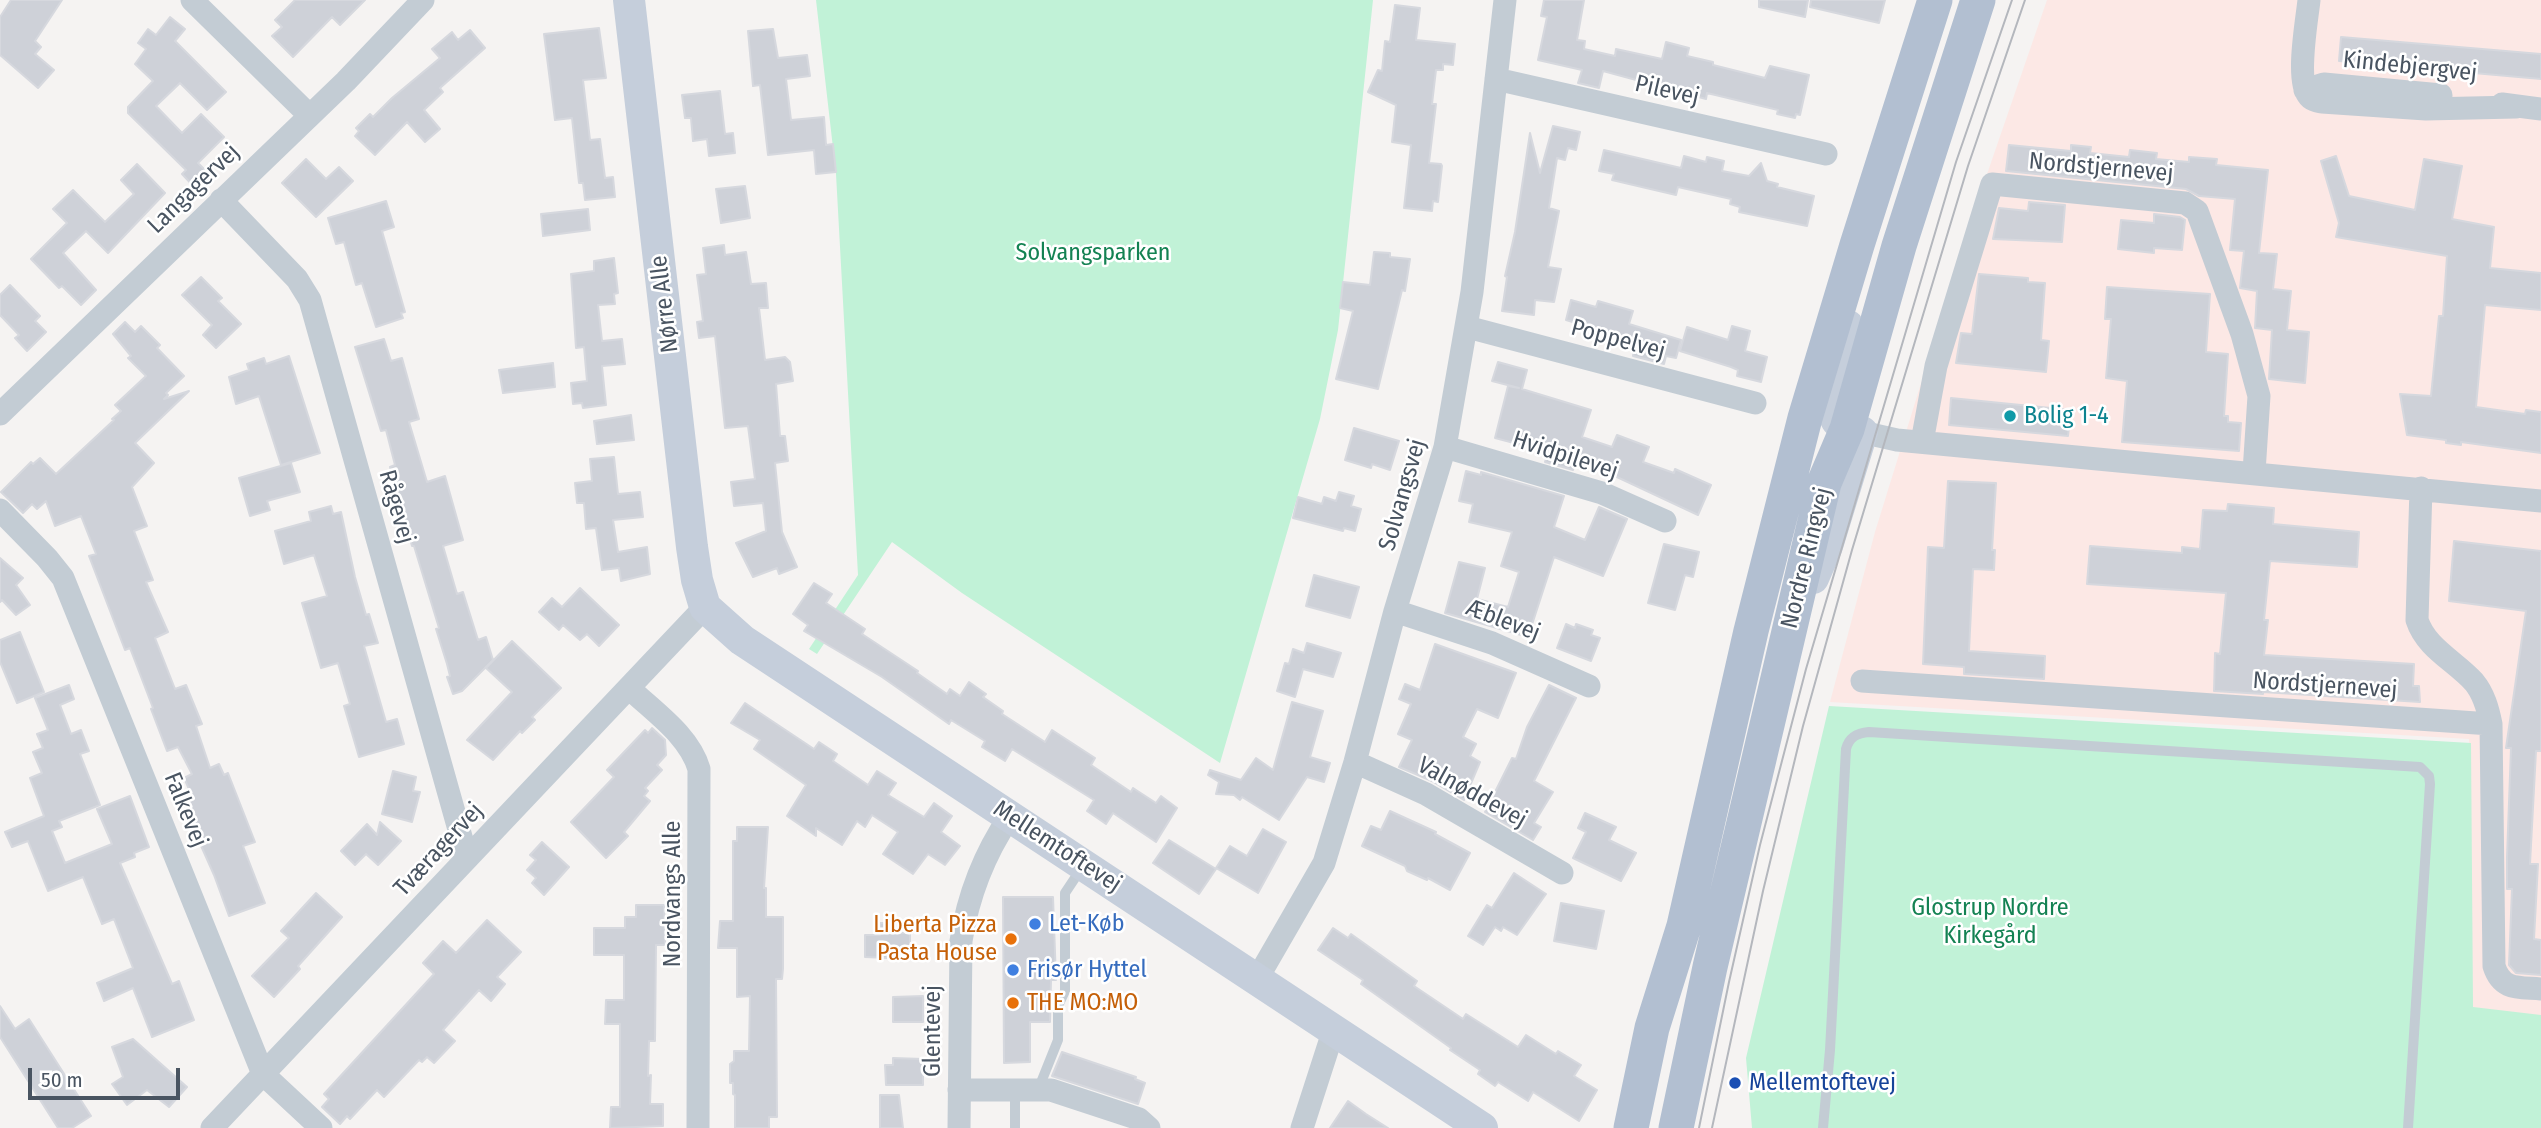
<!DOCTYPE html>
<html>
<head>
<meta charset="utf-8">
<style>
  body { margin:0 }
  #map { position:relative; width:2541px; height:1128px; overflow:hidden; background:#f5f3f2; font-family:"Fira Sans Condensed",sans-serif }
  canvas { display:block }
  .scale { position:absolute; left:28px; top:1068px; width:152px; height:32px; box-sizing:border-box; border:4px solid #495461; border-top:0; padding-left:9px; font-size:21px; line-height:24px; white-space:nowrap; color:#495461; -webkit-text-stroke:5px #fff; paint-order:stroke }
</style>
</head>
<body>
<div id="map">
<canvas width="2541" height="1128"></canvas>
<div class="scale">50 m</div>
</div>
<script>
const context = document.querySelector('canvas').getContext('2d');
context.lineJoin = 'round';
function paint(path, color) { context.fillStyle = color; context.fill(path, 'evenodd'); }
function strokePath(path, color, width, dash) { context.strokeStyle = color; context.lineWidth = width; context.lineCap = dash ? 'butt' : 'round'; context.setLineDash(dash || []); context.stroke(path); }
function label(font, color, halo, rows, align = 'center') {
  context.font = font + ' "Fira Sans Condensed",sans-serif'; context.lineWidth = 5; context.setLineDash([]); context.textBaseline = 'middle'; context.strokeStyle = halo; context.fillStyle = color; for (const [text, x, y, turn = 0] of rows) {
    context.save(); context.translate(x, y); context.rotate((+turn || 0) * Math.PI / 180); context.textAlign = isNaN(turn) ? turn : align; if (halo) context.strokeText(text, 0, 0); context.fillText(text, 0, 0); context.restore();
  }
}
const medical = new Path2D(`
  M2047 0H2541V1017L2472 1010 2469 739 1830 702 1875 532 1975 209Z`);
const green = new Path2D(`
  M816 0H1373L1338 330 1320 419 1220 763 962 593 892 542 817 654 809 649 858 575 836 174Z
  M1829 706 2471 743 2473 1007 2541 1015V1128H1752L1746 1058Z`);
const building = new Path2D(`
  M11 0H62L35 41 41 47 35 54 54 70 38 88 0 55V17Z
  M295 0H365L340 25 332 17 293 57 272 36 282 27 275 20Z
  M1544 0H1584L1577 40 1585 41 1584 49 1615 56 1616 49 1662 59 1666 42 1689 48 1687 56 1713 62V65L1765 78 1770 66 1809 75 1800 115 1796 114 1795 118 1777 114 1778 110 1707 93 1706 99 1603 71 1599 88 1578 83 1582 70 1538 60 1547 17 1541 16Z
  M1759 0H1808L1805 17 1759 7Z
  M1811 0H1885L1879 23 1810 7Z
  M1395 5 1420 8 1416 40 1455 44 1453 65 1443 64V70H1436L1432 104H1436L1429 163 1441 164 1442 166 1438 202 1433 201 1432 211 1404 208 1411 145 1392 142 1396 105 1368 92 1378 70 1382 71 1385 41 1390 42Z
  M170 17 185 29 175 41 226 92 207 110 180 83 156 106 182 133 201 114 224 137 198 163 211 176 197 190 182 174 186 170 128 113V107L153 81 135 64 146 49 138 43 148 29 156 35Z
  M599 28 606 78 583 80 590 140 600 139 605 178 613 177 615 197 585 200 583 183H579L572 118 555 120 544 34Z
  M773 29 778 58 807 55 810 76 786 79 791 120 824 117 826 145 833 144 836 172 816 174 814 150 768 155 760 85 753 86 748 31Z
  M470 30 485 48 440 88 443 92 424 110 440 129 425 142 407 122 375 155 355 136 359 131 356 128 370 114 373 117 392 98 440 58 432 49 452 32 458 40Z
  M2341 37 2541 54V79L2339 61Z
  M720 91 725 134 733 133 735 153 709 156 707 139 693 141 691 118H685L682 95Z
  M1553 126 1580 132 1576 150 1568 148 1565 160 1557 158 1549 208 1559 211 1548 267 1561 269 1554 302 1535 300 1534 315 1502 311 1507 277 1505 276 1515 232 1530 133 1540 173Z
  M2009 145 2071 151V145L2091 147 2090 153 2129 157 2130 150 2157 153 2156 159 2189 162V157L2217 159 2216 165 2268 170 2259 253 2277 254 2273 289 2291 291 2287 330 2309 332 2305 383 2269 379 2272 330 2255 328 2257 291 2240 288 2244 251 2230 250 2235 199 2199 196 2186 189 2006 171Z
  M1604 150 1681 168 1684 156 1706 162 1707 157 1724 161 1722 171 1749 176 1761 163 1767 181 1778 184 1777 187 1814 196 1807 226 1739 212 1740 207 1730 204 1731 199 1678 187 1676 195 1612 180 1614 174 1599 171Z
  M2336 156 2349 196 2415 210 2424 159 2462 166 2452 219 2494 227 2490 268 2541 273V310L2485 305 2476 407 2525 414 2526 410 2541 412V453L2461 442V445L2446 443V440L2407 435 2400 394 2431 396 2439 316H2443L2447 256 2336 237 2339 223 2321 161Z
  M306 159 326 179 339 167 353 181 316 217 282 183Z
  M137 164 165 193 108 253 86 231 63 253 96 290 81 305 62 286 59 288 31 259 67 223 53 209 73 190 105 222 134 194 121 180Z
  M745 186 750 218 721 223 716 189Z
  M386 201 394 227 382 231 405 312 401 313 403 318 376 327 362 283 356 285 344 242 336 244 328 218Z
  M2029 202 2065 205 2062 242 1993 239 1999 208 2028 211Z
  M588 209 590 230 543 236 541 214Z
  M2154 214 2180 217 2185 220 2182 250 2154 248V253L2118 249 2121 220 2154 223Z
  M724 245 725 255 746 252 751 284 766 283 768 308H759L765 360 785 357 790 362 793 381 776 384 780 436H785L788 461 775 463 782 532 797 567 779 574 777 568 753 577 736 543 766 531 763 503 734 506 731 482 755 479 748 426 725 428 715 336 699 338 697 322 703 321 697 275 706 274 703 248Z
  M1374 252 1390 253V257L1410 259 1405 291 1402 290 1378 389 1336 379 1353 311 1340 308 1343 282 1370 285Z
  M614 258 618 293 614 294 615 304 598 305 602 341 622 339 625 364 602 366 606 405 583 408 582 403 573 404 571 383 587 381 584 347 576 348 571 274 594 271V261Z
  M1979 274 2028 278V282L2045 283 2041 340 2049 341 2046 372 1956 363 1961 333 1972 334Z
  M201 277 222 298 218 301 241 324 216 348 203 335 212 325 182 295Z
  M10 285 40 316 35 321 46 332 27 351 15 338 19 335 0 315V295Z
  M2107 287 2210 294 2206 352 2228 354 2224 416H2228V422L2241 423 2239 451 2122 442 2127 381 2106 378 2111 319H2105Z
  M1571 300 1596 307 1598 301 1633 311 1629 324 1681 340 1676 358 1666 356 1664 364 1633 356 1634 350 1620 346 1622 337 1566 320Z
  M125 322 135 332 141 326 160 345 157 348 184 376 166 393 168 395 164 399 189 391 135 443 154 463 132 487 147 526 134 531 153 580 146 582 168 632 155 638 175 689 186 685 202 724 196 726 210 768 219 764 224 775 228 773 255 842 243 846 265 903 229 916 214 875 182 803 193 798 184 778 192 774 178 747 167 751 151 709 153 708 130 648 125 650 89 556 96 554 81 516 55 526 46 501 37 509 32 504 23 513 1 492 31 462 33 464 40 458 56 474 114 420 112 419 121 411 115 405 146 376 128 358 131 356 113 334Z
  M1732 326 1750 331 1745 351 1767 357 1761 382 1737 376 1738 370 1731 367 1680 351 1687 327 1728 340Z
  M384 339 391 361 402 358 419 419 409 422 427 482 445 476 463 540 443 546 457 594 463 592 478 640 486 637 493 660 462 691 453 694 447 677 450 676 447 664 436 629 439 628 414 546H412L390 467 395 465 386 430 381 431 355 347Z
  M289 356 320 453 281 465 259 396 236 404 229 377 249 370 247 364 264 358 266 364Z
  M1498 362 1527 370 1522 389 1591 410 1582 437 1612 447 1617 435 1649 447 1643 462 1674 473 1675 469 1711 485 1698 515 1587 463 1586 465 1575 462 1573 470 1545 462 1548 452 1495 438 1508 386 1519 388 1492 381Z
  M553 363 555 387 503 393 499 370Z
  M1951 398 2071 410 2068 436 1949 425Z
  M631 415 634 440 597 444 594 421Z
  M1354 428 1399 441 1390 470 1372 464 1371 468 1345 460Z
  M614 457 618 494 640 492 643 517 613 520 618 552 647 547 650 574 621 581 619 568 602 570 596 528 586 529 584 503H577L575 483 592 481 590 459Z
  M291 463 300 492 267 501 270 510 250 516 239 478Z
  M1466 471 1481 475V472L1564 496 1554 527 1585 540 1599 507 1627 519 1603 576 1554 557 1528 637 1445 613 1459 562 1485 568 1477 599 1508 607 1519 572 1501 566 1512 532 1469 522 1473 504 1459 501Z
  M1948 481 1996 483 1992 550H1995L1994 570 1973 569 1969 651 2045 656 2044 679 1964 674V667L1923 664 1928 547 1944 548Z
  M1339 492 1354 496 1351 506 1361 509 1355 531 1344 528 1343 531 1293 518 1298 497 1322 504 1324 497 1336 501Z
  M2228 504 2274 508 2273 524 2359 532 2357 567 2270 561 2264 620H2268L2264 655 2414 664 2413 686H2419L2420 702 2263 692V694L2214 691 2215 653 2220 654 2226 593 2087 584 2090 546 2182 553V547L2200 549 2203 510 2227 511Z
  M331 506 333 514 341 512 355 577 366 615 369 614 378 643 364 646 386 722 397 719 404 744 359 757 344 706 350 704 338 663 321 668 302 603 327 596 314 555 284 564 275 531 311 521 309 512Z
  M2454 541 2541 551V751H2536L2530 864H2538L2534 939 2541 940V975L2516 973 2509 965 2512 889H2507V857L2511 748H2506L2526 611 2449 601Z
  M1664 544 1699 552 1693 577 1685 575 1675 610 1648 603Z
  M0 558 23 578 16 585 30 605 16 615 2 600 0 602Z
  M1314 575 1359 587 1350 618 1306 606Z
  M814 583 832 594 826 603 865 629 862 634 918 671 917 673 947 694 950 689 960 696 969 682 986 694 983 697 1003 711 1002 714 1045 742 1052 730 1095 758 1091 765 1131 792 1133 788 1156 803 1161 796 1177 808 1156 842 1113 813 1106 824 1087 811 1094 800 1012 749 1005 761 982 747 985 741 951 720 949 724 882 677 804 631 808 625 793 614Z
  M580 588 619 625 599 646 587 634 580 640 563 625 559 630 539 612 552 598 562 607Z
  M1566 624 1575 628 1576 624 1593 630 1591 635 1600 638 1591 661 1557 648Z
  M20 632 44 692 17 703 0 662V640Z
  M512 641 561 688 532 717 535 720 522 733 520 731 493 760 467 740 512 692 486 668Z
  M1307 643 1341 653 1333 677 1303 669 1295 697 1277 691 1285 663 1289 664 1293 649 1304 653Z
  M1435 644 1516 673 1498 718 1477 709 1463 737 1476 744 1470 756 1480 762 1464 800 1432 781 1399 767 1412 740 1398 734 1411 704 1399 699 1405 684 1420 690Z
  M69 685 74 699 60 705 71 734 81 730 89 751 80 754 100 805 59 821 62 827 52 831 65 863 112 844 97 809 130 796 149 847 134 853 135 857 120 863 172 984 179 981 194 1020 152 1037 133 988 104 1001 97 983 133 968 114 919 102 924 83 877 48 891 28 841 12 847 5 832 44 816 30 778 42 773 33 752 43 748 37 734 48 730 35 698Z
  M1549 685 1576 698 1534 781 1553 792 1534 823 1541 827 1533 840 1485 812 1512 758 1516 759 1527 727Z
  M1292 702 1323 711 1310 757 1330 763 1324 782 1307 777 1279 820 1242 797 1240 800 1234 795 1216 794 1219 782 1208 775 1210 770 1241 780 1256 758 1273 770Z
  M745 703 814 749 819 742 837 754 833 761 868 785 877 771 896 783 888 795 924 817 934 803 952 816 941 832 960 846 945 865 928 854 913 874 883 854 898 832 872 815 865 827 857 821 842 845 816 828V836L787 816 806 785 754 749 760 740 731 723Z
  M652 728 665 740 666 755 657 765 662 770 645 788 648 791 644 796 650 801 624 832 628 836 606 858 571 822 614 777 607 770 645 730 648 733Z
  M393 771 416 777 413 791 420 792 412 822 382 814Z
  M1390 811 1436 832 1435 834 1470 853 1450 890 1428 878 1427 880 1407 871 1405 866 1362 846 1371 826 1381 830Z
  M1585 813 1616 827 1609 840 1636 853 1621 881 1573 858 1586 832 1578 828Z
  M380 822 401 841 378 865 366 854 355 865 341 851 367 824 377 835Z
  M737 827H768L764 888H766V917H783V969L782 979H776L777 1117H769V1128H735V1095L733 1094V1083H730V1064L734 1061V1051H749L750 996 737 997V948H718L720 921H733V841H737Z
  M1263 829 1286 842 1258 893 1216 868 1230 846 1247 856Z
  M1169 840 1216 869 1199 894 1153 863Z
  M542 842 569 867 544 895 532 883 536 878 527 870 536 860 530 855Z
  M1514 873 1546 894 1517 935 1503 927 1501 931 1495 927 1483 945 1468 936 1487 905 1492 908Z
  M316 893 342 917 298 966 300 969 274 997 252 976 289 938 281 931Z
  M1003 897H1053L1056 980H1051L1050 1022H1030V1062L1004 1063Z
  M1561 903 1604 911 1596 949 1554 941Z
  M636 905H664L665 945H656L655 1041H649L648 1076 651 1075 650 1104H663V1126L610 1128 611 1107H620V1024H605L606 1000H624V955H594V928H625V917H636Z
  M487 920 521 952 497 977 505 984 491 1001 479 990 443 1030 455 1041 434 1063 427 1057 422 1062 419 1060 384 1097 377 1090 350 1119 347 1116 340 1124 322 1107 329 1099 324 1094 434 974 423 963 443 941 456 953Z
  M880 923H900L899 933H910V959L865 957V935H880Z
  M1333 928 1348 938 1351 934 1417 981 1414 986 1463 1019 1466 1014 1518 1047 1526 1035 1556 1054 1558 1051 1581 1065 1574 1076 1597 1090 1579 1121 1533 1092 1528 1101 1498 1082 1495 1086 1478 1074 1480 1070 1450 1050 1451 1048 1361 984 1363 980 1318 950Z
  M923 996V1022H893V997Z
  M0 1006 15 1029 29 1019 91 1116 72 1128H58L0 1037Z
  M133 1039 187 1087 169 1107 147 1090 127 1105 112 1084 123 1077 112 1047Z
  M1062 1052 1136 1077 1135 1079 1145 1083 1138 1104 1052 1076Z
  M893 1058 923 1059V1085H886L885 1065H893Z
  M880 1095H899L903 1128H880Z
  M1348 1101 1366 1114 1388 1128H1330Z`);
const lane = new Path2D(`
  M1015 1089V1128
  M1038 1090 1058 1040V1006L1065 991V893L1081 869
  M1823 1128 1830 1050 1846 749C1849 737 1857 733 1869 732L2420 767 2429 776 2430 784 2408 1128`);
const street = new Path2D(`
  M192 0 309 115
  M2309 0C2307 20 2296 79 2308 95 2311 100 2317 101 2322 102L2426 109 2516 107
  M1496 79 1826 154
  M2305 90 2324 84 2441 95
  M2502 104 2541 109
  M221 200 297 279 310 300 467 858
  M1467 327 1755 403
  M0 414 346 81 423 0
  M1848 429 1897 440 2541 501
  M1922 442 1936 366 1992 184 2185 203 2197 211 2242 334 2259 396 2254 472
  M1445 447 1602 493 1665 521
  M2421 488 2417 620C2426 648 2455 661 2474 682 2484 694 2488 709 2491 724L2494 966C2502 991 2519 987 2541 989
  M0 510 47 558 63 578 263 1074 321 1128
  M1395 611 1492 643 1589 686
  M1862 681 2491 724
  M629 688C654 712 689 735 699 769L698 1128
  M1355 762 1426 794 1562 873
  M1257 979 1324 863 1355 762 1395 611 1445 447 1472 292 1505 0
  M959 1090H1051L1139 1119 1149 1128
  M212 1128 705 607
  M959 1128 961 941C968 896 985 853 1010 816
  M1302 1128 1334 1029`);
const secondary = new Path2D(`
  M629 0 692 547 697 580 705 607 742 640 1482 1128
  M1847 429 1837 421 1830 408 1848 326
  M1813 578 1827 546 1862 432`);
const primary = new Path2D(`
  M1631 1128 1652 1028 1684 926 1751 631 1805 418 1857 245 1935 0
  M1676 1128 1710 967 1824 483 1847 429 1899 246 1978 0`);
const tram = new Path2D(`
  M1699 1128 1729 982 1760 845 1806 669 1956 162 2012 0
  M1712 1128 1763 891 1803 726 1852 550 1968 166 2025 0`);
const markers = [
  [2010,416,7,"#0f9aa8"],
  [1035,924,7,"#3f7fe0"],
  [1011,939,7,"#e8710a"],
  [1013,970,7,"#3f7fe0"],
  [1013,1003,7,"#e8710a"],
  [1735,1083,7,"#1a4fb4"]
];
const streetNames = [
  ["Kindebjergvej",2410,67,6],
  ["Pilevej",1667,91,13],
  ["Nordstjernevej",2101,168,5],
  ["Langagervej",194,189,-44],
  ["Nørre Alle",665,304,-97],
  ["Poppelvej",1618,340,15],
  ["Hvidpilevej",1565,456,18],
  ["Solvangsvej",1403,495,-74],
  ["Rågevej",396,507,74],
  ["Nordre Ringvej",1807,558,-76],
  ["Æblevej",1503,621,21],
  ["Nordstjernevej",2325,686,4],
  ["Valnøddevej",1472,793,29],
  ["Falkevej",185,810,68],
  ["Mellemtoftevej",1057,847,33],
  ["Tværagervej",439,850,-47],
  ["Nordvangs Alle",673,894,-90],
  ["Glentevej",933,1031,-90]
];
const parkNames = [
  ["Solvangsparken",1093,253],
  ["Glostrup Nordre",1990,908],
  ["Kirkegård",1990,936]
];
const cultureNames = [
  ["Bolig 1-4",2024,416]
];
const shopNames = [
  ["Let-Køb",1049,924],
  ["Frisør Hyttel",1027,970]
];
const foodNames = [
  ["Liberta Pizza",997,925],
  ["Pasta House",997,953],
  ["THE MO:MO",1027,1003,"left"]
];
const transitNames = [
  ["Mellemtoftevej",1749,1083]
];
paint(medical, '#fce8e5');
paint(green, '#c1f2d7');
paint(building, '#ced1d8');
strokePath(building, '#d6d8de', 2);
strokePath(lane, '#c3ccd4', 10);
strokePath(street, '#c3ccd4', 23);
strokePath(secondary, '#c5cedb', 32);
strokePath(primary, '#b2bfd1', 35);
strokePath(tram, '#b4b7bd', 2);
for (const [x, y, r, color] of markers) { const dot = new Path2D(); dot.arc(x, y, r, 0, 2 * Math.PI); context.fillStyle = color; context.fill(dot); strokePath(dot, '#fff', 2.5); }
label('24px', '#495461', '#fff', streetNames);
label('24px', '#148253', '#fff', parkNames);
label('24px', '#0d838f', '#fff', cultureNames, 'left');
label('24px', '#366cbe', '#fff', shopNames, 'left');
label('24px', '#c56008', '#fff', foodNames, 'right');
label('24px', '#164399', '#fff', transitNames, 'left');
</script>
</body>
</html>
